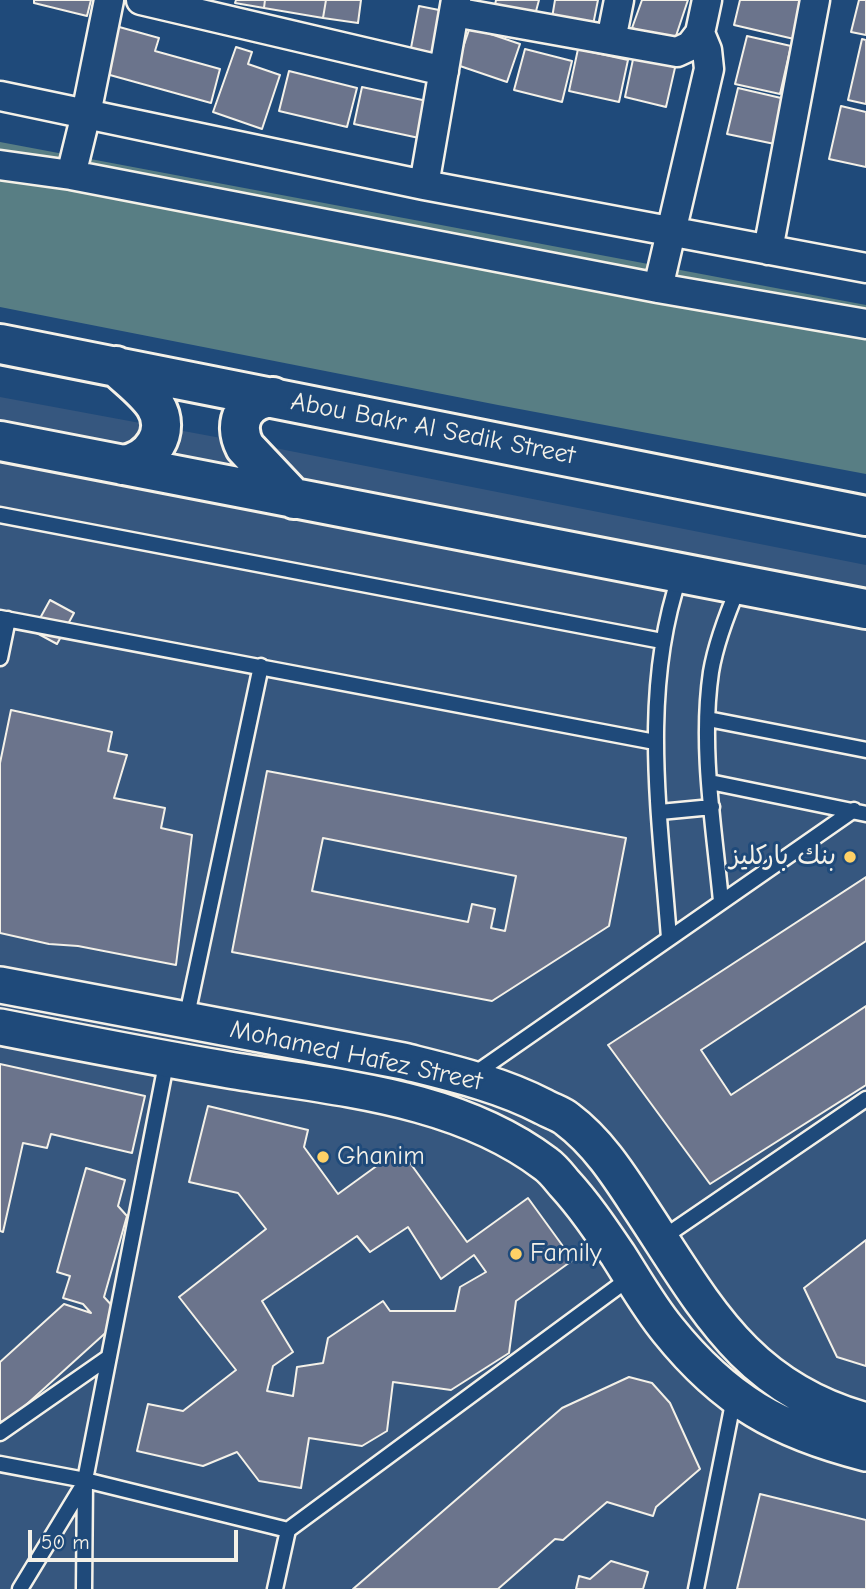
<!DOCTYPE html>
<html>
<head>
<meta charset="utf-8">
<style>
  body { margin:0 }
  #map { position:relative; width:866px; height:1589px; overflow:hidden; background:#1f4a7a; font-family:"Comic Neue",sans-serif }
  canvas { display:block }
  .scale { position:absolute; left:28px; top:1530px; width:210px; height:32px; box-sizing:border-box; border:4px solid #f4f1e8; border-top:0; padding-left:9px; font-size:21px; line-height:24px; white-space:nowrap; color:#f4f1e8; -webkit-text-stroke:5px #1f4a7a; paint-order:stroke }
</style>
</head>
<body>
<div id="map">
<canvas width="866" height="1589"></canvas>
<div class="scale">50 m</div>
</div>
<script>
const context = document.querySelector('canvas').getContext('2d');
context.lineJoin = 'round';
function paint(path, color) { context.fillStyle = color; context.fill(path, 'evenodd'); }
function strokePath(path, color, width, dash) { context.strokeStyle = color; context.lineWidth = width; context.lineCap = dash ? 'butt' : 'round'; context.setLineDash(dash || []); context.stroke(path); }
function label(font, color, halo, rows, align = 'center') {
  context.font = font + ' "Comic Neue","Playpen Sans Arabic",sans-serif'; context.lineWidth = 6; context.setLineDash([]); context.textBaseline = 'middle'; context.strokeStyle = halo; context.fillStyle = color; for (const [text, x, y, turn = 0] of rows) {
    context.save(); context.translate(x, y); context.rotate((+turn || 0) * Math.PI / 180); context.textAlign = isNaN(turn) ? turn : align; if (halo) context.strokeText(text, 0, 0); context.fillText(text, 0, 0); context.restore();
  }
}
const built = new Path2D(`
  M0 397 275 448 866 565V1589H0Z`);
const green = new Path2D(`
  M0 142 866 305V474L498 405 0 307Z`);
const building = new Path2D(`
  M34 0H91L87 16 34 3Z
  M236 0H265L264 8 235 3Z
  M265 0H326L323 18 264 8Z
  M326 0H361L358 23 323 18Z
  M496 0H539L535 15 495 5Z
  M555 0H598L593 25 552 18Z
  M642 0H688L674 42 632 28Z
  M740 0H803L794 39 734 25Z
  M859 0H866V35L851 32Z
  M419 6 444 11 436 57 410 53Z
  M112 25 159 38 155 51 220 69 211 103 99 72Z
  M470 27 520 44 507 82 457 65Z
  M747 36 791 46 780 94 735 84Z
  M862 39 866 40V104L848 100Z
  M236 47 252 52 248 64 280 75 262 129 213 112Z
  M525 49 572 61 562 102 514 90Z
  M578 49 628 60 619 102 569 91Z
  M635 50 677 59 666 107 625 97Z
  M289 71 357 88 347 127 279 111Z
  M362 87 427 101 419 138 354 124Z
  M738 88 794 101 784 146 727 134Z
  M841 106 866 112V167L829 159Z
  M50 600 74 613 57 644 33 631Z
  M11 710 112 732 108 751 127 755 114 798 165 808 161 828 192 835 176 965 78 946 49 944 0 933V763Z
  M267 771 626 838 609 926 492 1001 232 952ZM323 838 516 876 505 931 491 928 495 909 472 904 468 922 312 891Z
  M866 877V941L701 1050 731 1095 866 1006V1085L710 1184 608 1045Z
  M0 1064 145 1096 132 1153 51 1134 47 1148 23 1143 3 1232 0 1231Z
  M208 1106 308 1130 304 1147 338 1194 400 1149 467 1242 528 1198 573 1260 516 1301 509 1353 451 1390 393 1382 387 1431 362 1446 309 1438 301 1488 259 1481 237 1452 203 1466 137 1451 148 1404 183 1411 236 1370 179 1297 266 1229 238 1193 189 1182ZM408 1227 441 1279 474 1255 486 1272 460 1287 455 1311H390L383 1301 328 1338 323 1363 297 1367 293 1396 267 1391 273 1366 293 1352 262 1301 357 1236 370 1252Z
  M86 1168 125 1180 118 1206 127 1216 104 1297 116 1310 112 1327 6 1423 0 1421V1362L64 1304 91 1313 83 1304 63 1298 70 1276 57 1272Z
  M866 1240V1366L837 1357 804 1288Z
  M629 1377 652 1383 670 1403 700 1469 656 1507 653 1516 607 1502 563 1540 555 1539 498 1589H353L562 1408Z
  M760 1494 866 1520V1589H737Z
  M611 1561 648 1572 643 1589H576L579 1576 590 1579Z`);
const service = new Path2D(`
  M0 515 662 641
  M0 618 655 742
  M0 658 8 619
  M708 719 866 750
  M710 782 866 814
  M660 812 712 807
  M721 901C714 827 700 747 711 672 716 642 727 614 739 586
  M669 938C660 817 640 692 680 575
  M186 1020 261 666
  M473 1075 854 810
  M661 1239 866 1099
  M0 1433 109 1357
  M0 1464 85 1480 288 1530 631 1277
  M20 1589 85 1482
  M84 1589 85 1480 167 1059
  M275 1589 288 1530
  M696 1589 734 1398`);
const minor = new Path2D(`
  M141 0 444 71
  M454 12 677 52 690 46 700 33
  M611 40 619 0
  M0 96 424 185 866 268
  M0 165 71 175 658 288 866 324
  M71 175 86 114 109 0
  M424 185 456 0
  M768 250 815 0
  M658 288 709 69 707 50 700 33 707 0`);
const tertiary = new Path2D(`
  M0 985 403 1061C451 1073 500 1084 544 1107 551 1111 561 1114 567 1119 599 1143 620 1177 641 1209 705 1306 745 1388 866 1421
  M0 1027C76 1042 153 1057 229 1070 337 1088 456 1096 546 1164 553 1169 559 1177 564 1183 585 1206 601 1230 618 1255 634 1280 649 1307 668 1330 725 1401 779 1431 866 1453`);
const secondary = new Path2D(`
  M0 344 866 516
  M116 366C128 378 145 390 155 405 172 432 151 461 123 465
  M273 397C245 399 232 422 245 447L294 499
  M0 441 866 609`);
const markers = [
  [850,857,7,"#ffd166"],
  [323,1157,7,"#ffd166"],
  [516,1254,7,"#ffd166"]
];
const streetNames = [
  ["Abou Bakr Al Sedik Street",433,429,11],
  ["Mohamed Hafez Street",356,1056,12]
];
const poiNames = [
  ["بنك باركليز",836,857,"right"],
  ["Ghanim",337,1157],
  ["Family",530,1254]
];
paint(built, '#36577f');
paint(green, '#587e84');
paint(building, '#6b748c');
strokePath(building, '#f4f1e8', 2);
strokePath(service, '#f4f1e8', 19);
strokePath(minor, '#f4f1e8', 33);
strokePath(tertiary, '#f4f1e8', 40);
strokePath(secondary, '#f4f1e8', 44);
strokePath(service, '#1f4a7a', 14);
strokePath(minor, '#1f4a7a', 28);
strokePath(tertiary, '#1f4a7a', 35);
strokePath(secondary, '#1f4a7a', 38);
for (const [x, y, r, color] of markers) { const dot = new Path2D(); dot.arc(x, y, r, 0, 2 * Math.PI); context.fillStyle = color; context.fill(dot); strokePath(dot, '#1f4a7a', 2.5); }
label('26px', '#f4f1e8', '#1f4a7a', streetNames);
label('26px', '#f4f1e8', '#1f4a7a', poiNames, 'left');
</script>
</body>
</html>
